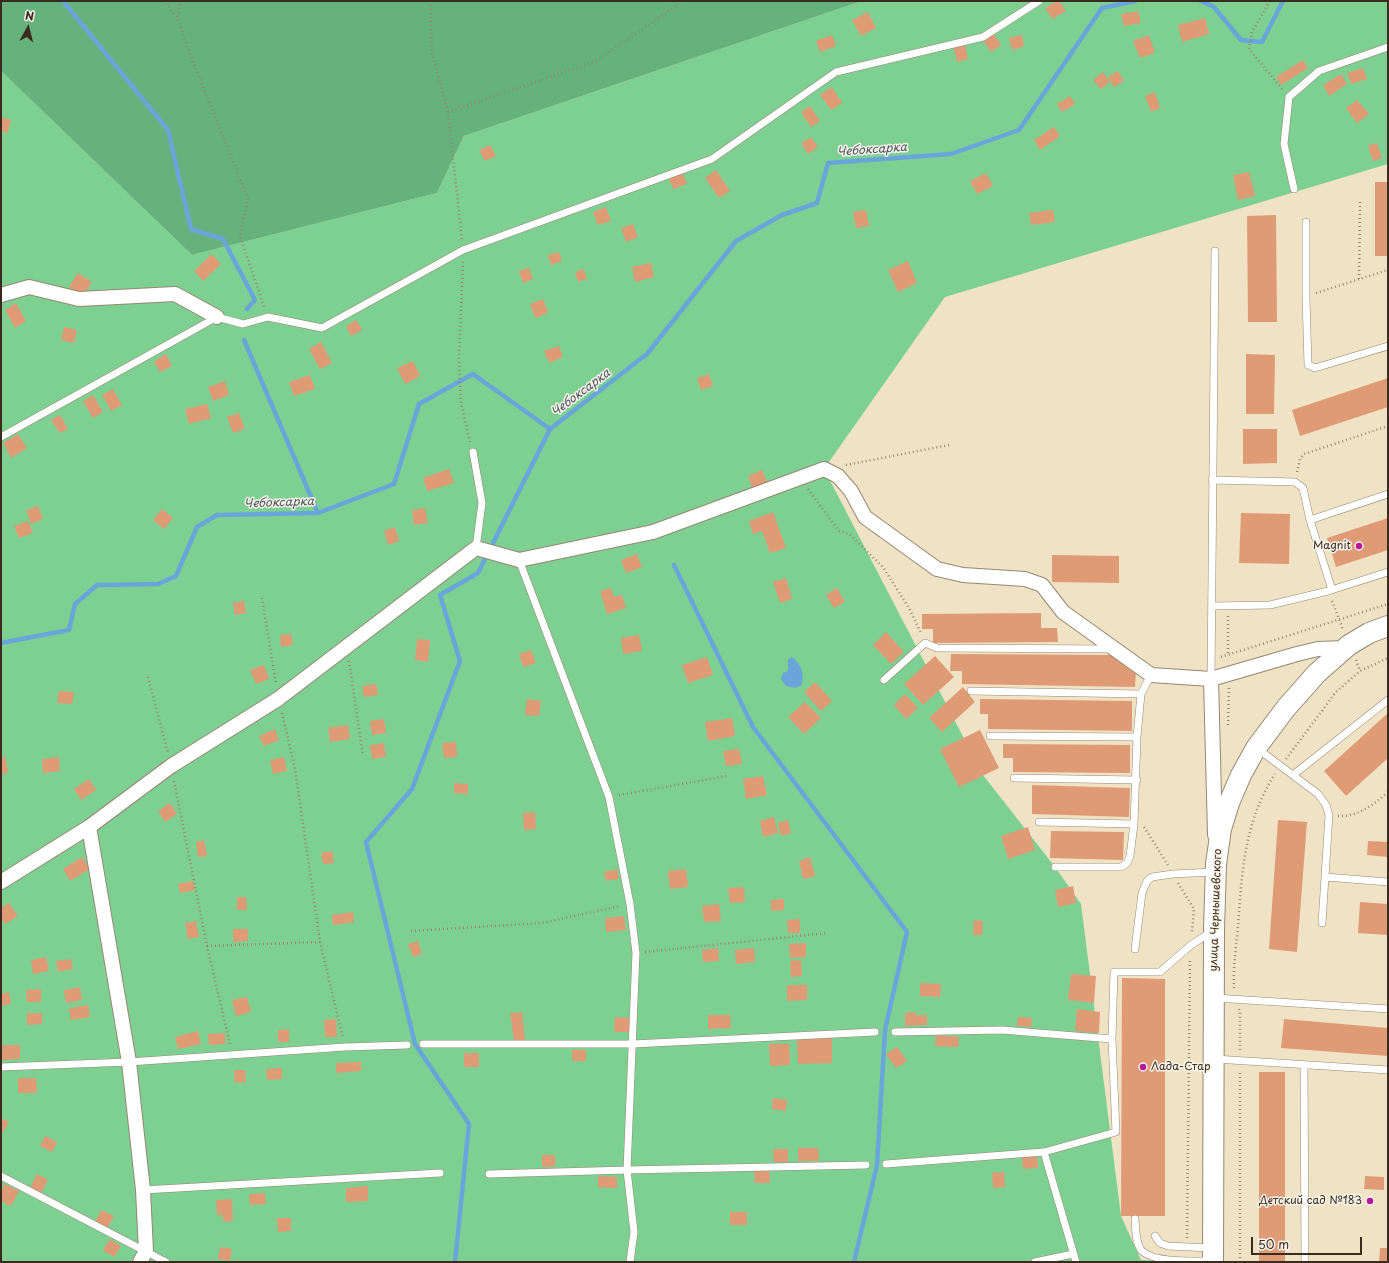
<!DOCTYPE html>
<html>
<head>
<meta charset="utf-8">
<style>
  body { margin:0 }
  #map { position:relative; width:1389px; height:1263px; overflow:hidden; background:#f0e3c5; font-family:"Playpen Sans",sans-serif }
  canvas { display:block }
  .frame { position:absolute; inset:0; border:2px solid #3b2a1e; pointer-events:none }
  .north { position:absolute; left:8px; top:8px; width:40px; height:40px; -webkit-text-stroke:3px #f7f3e8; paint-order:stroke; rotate:7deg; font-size:11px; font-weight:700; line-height:16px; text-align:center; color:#3b2a1e }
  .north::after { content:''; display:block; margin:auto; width:14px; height:18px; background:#3b2a1e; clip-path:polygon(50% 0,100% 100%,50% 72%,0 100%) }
  .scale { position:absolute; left:1251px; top:1237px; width:111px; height:18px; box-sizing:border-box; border:2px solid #3b2a1e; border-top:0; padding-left:5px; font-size:12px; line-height:14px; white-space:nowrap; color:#3b2a1e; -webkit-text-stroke:3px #f7f3e8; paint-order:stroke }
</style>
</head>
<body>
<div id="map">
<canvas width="1389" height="1263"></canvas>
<div class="frame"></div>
<div class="north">N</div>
<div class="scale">50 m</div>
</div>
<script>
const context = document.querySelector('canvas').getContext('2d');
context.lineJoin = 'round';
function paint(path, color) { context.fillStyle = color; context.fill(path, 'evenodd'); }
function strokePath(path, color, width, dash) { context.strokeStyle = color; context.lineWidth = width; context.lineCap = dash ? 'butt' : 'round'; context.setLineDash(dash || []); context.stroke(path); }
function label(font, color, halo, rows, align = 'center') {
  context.font = font + ' "Playpen Sans",sans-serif'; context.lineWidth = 3; context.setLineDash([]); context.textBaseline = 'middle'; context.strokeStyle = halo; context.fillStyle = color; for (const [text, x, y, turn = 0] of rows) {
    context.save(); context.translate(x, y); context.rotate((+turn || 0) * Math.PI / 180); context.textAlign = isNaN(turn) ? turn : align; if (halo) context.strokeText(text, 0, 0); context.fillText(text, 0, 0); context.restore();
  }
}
const green = new Path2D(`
  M862 1H1388V164L945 297 824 469 983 775 1055 867 1081 904 1121 1216 1141 1260 1177 1262H1V71L192 255 437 193 464 136Z`);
const forest = new Path2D(`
  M1 1H862L464 136 437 193 192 255 1 71Z`);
const water = new Path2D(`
  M792 657C802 666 804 672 802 685L795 688 786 686 781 679 783 673 788 671V659Z`);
const stream = new Path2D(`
  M63 1 168 130 191 229 223 239 255 300 247 309
  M1201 1 1214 7 1241 40 1262 42 1283 1
  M244 340 318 513
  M674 565 753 727 907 932 885 1030 877 1165 854 1262
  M1 643 69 630 75 604 97 585 158 584 176 576 197 527 217 515 318 513 394 484 419 404 473 374 550 429 647 354 736 241 782 215 817 203 828 163 951 154 1019 130 1102 8 1135 1
  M455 1262 469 1124 415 1044 366 842 412 789 460 661 440 595 478 573 550 429`);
const building = new Path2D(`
  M1057 1H1059L1066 11 1052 19 1045 8Z
  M1138 11 1141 23 1124 26 1121 14Z
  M868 12 876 28 861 36 852 20Z
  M1205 18 1209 34 1182 42 1178 25Z
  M993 33 1001 45 991 52 983 40Z
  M832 35 836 46 820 52 816 41Z
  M1022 35 1024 46 1012 50 1009 38Z
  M1149 35 1155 53 1140 58 1133 41Z
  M965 45 968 59 957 62 954 48Z
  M1303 60 1308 68 1281 85 1276 77Z
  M1363 68 1367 79 1351 84 1347 73Z
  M1118 71 1124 81 1114 87 1108 77Z
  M1103 72 1110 82 1101 89 1093 80Z
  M1341 74 1347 84 1329 96 1323 85Z
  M832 87 842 103 831 110 820 95Z
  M1155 92 1160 108 1151 112 1145 96Z
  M1070 96 1075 104 1062 112 1057 104Z
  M1357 100 1369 114 1357 123 1346 108Z
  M810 106 820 121 811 127 801 112Z
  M1 117 11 120 7 133 1 131Z
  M1054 127 1060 136 1040 150 1034 140Z
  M811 137 818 147 808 154 801 143Z
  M1377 143 1382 158 1373 161 1368 146Z
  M490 145 496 156 485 161 479 150Z
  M716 170 730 191 719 198 705 178Z
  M682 171 687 184 673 189 668 176Z
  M1249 172 1255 196 1238 200 1233 175Z
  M986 173 993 186 977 194 970 181Z
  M1375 182H1388V256H1375Z
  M606 207 611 221 598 225 593 212Z
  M866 210 869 226 856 228 853 212Z
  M1053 210 1055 222 1031 225 1029 213Z
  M1276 215 1277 322H1248L1247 216Z
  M633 224 638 237 626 242 621 228Z
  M559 252 562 261 551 265 548 255Z
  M212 254 221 264 203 281 194 271Z
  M908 261 917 283 898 292 888 270Z
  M651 263 654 277 635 282 632 267Z
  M529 268 533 279 523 283 519 271Z
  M584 269 587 279 578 282 575 272Z
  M78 273 92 282 83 296 69 287Z
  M543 299 548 313 535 318 530 304Z
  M16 303 26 321 15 328 5 310Z
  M356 320 362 330 351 336 346 326Z
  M64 327 77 330 74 343 61 340Z
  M321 342 332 363 320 369 309 349Z
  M559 346 563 357 549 363 544 351Z
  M166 354 172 366 160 372 154 361Z
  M1246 354 1275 355 1274 414H1246Z
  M413 361 420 376 405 384 397 368Z
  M709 374 713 386 701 390 697 378Z
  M310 375 315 389 294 396 289 382Z
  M1388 378V407L1300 436 1292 410Z
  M225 381 229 395 213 401 208 387Z
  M113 389 122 405 111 411 102 395Z
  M93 395 103 412 93 418 83 401Z
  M207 404 211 418 189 424 185 409Z
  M239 413 245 429 233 433 227 417Z
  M60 415 68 429 60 433 51 420Z
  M1243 429H1277V463L1243 464Z
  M18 434 27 448 11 458 3 443Z
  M449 469 454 483 427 491 423 478Z
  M762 470 768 484 753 490 748 476Z
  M38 506 43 519 31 524 26 510Z
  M425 508 428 523 414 525 412 510Z
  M162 509 173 518 164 529 153 520Z
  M773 512 786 548 770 553 762 531 753 534 749 521Z
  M1241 513 1290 514 1289 564 1239 563Z
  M1388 518V550L1336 567 1327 538Z
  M28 521 33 533 19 538 14 526Z
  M395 527 399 541 388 545 384 531Z
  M637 554 642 567 626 573 621 560Z
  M1052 555 1119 556V583L1052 582Z
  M786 578 792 599 780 603 773 582Z
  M611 588 614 597 622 595 626 608 607 614 600 591Z
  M837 588 845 602 834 608 826 595Z
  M244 601 246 613 235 615 233 603Z
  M1041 613V628H1057L1058 642 933 643V629H922V614Z
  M886 632 904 652 891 664 873 645Z
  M291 634 293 645 281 647 280 635Z
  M639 635 642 651 623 654 621 638Z
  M417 639 430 640 428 662 415 660Z
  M531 650 536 663 523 667 519 654Z
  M951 654 1116 655 1136 669 1135 687 962 684V671H950Z
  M935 656 954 677 923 705 904 684Z
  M707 657 713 675 688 683 682 665Z
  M264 665 269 679 256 684 250 670Z
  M815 682 832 701 821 711 804 692Z
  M376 684 378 695 364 697 362 686Z
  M963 687 975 702 942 732 929 718Z
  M59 691 74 692 72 704 57 703Z
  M905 694 918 708 906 719 894 705Z
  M527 699 541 701 539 716 525 715Z
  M980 699 1132 701V731L988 729V714H980Z
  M805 702 821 718 804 734 788 717Z
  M1388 713V758L1346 796 1324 771Z
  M732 718 735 736 708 741 705 722Z
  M384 719 386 733 372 735 370 721Z
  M348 725 350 739 330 742 328 728Z
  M275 729 279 740 264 746 259 736Z
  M980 730 999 768 959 787 940 749Z
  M456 742 457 757 444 758 442 743Z
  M384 743 386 757 372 759 370 745Z
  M1003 744 1130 745V773L1013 772V758H1003Z
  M739 749 742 764 726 766 723 751Z
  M5 756 8 773 1 774V757Z
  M59 757 60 771 43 773 42 759Z
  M284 757 287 771 273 774 270 760Z
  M763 776 767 795 746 799 743 779Z
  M89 779 96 790 81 800 74 789Z
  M454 783 468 784V794L454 793Z
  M1032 785 1130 788 1129 817 1032 814Z
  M170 803 177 814 165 822 158 811Z
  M535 812 536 829 524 830 523 813Z
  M774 817 778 833 763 837 760 821Z
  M788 820 791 833 781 836 778 823Z
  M1278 820 1307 822 1297 952 1269 949Z
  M1028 827 1035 850 1008 859 1001 836Z
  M1051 831 1124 832 1123 860 1050 858Z
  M204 840 207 856 198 857 196 842Z
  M1368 841 1388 842V857L1367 855Z
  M332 851 334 863 323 864 321 853Z
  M82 857 90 869 70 881 63 869Z
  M810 857 815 876 803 879 799 861Z
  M617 869 619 879 606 881 604 872Z
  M686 869 688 887 670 889 668 871Z
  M193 881 195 890 180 893 178 884Z
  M1073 886 1076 903 1058 907 1055 890Z
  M744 887 745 902 730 903 728 888Z
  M237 897H246L247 910H237Z
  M784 899V910L771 911V900Z
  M1360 902 1388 904V935L1358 933Z
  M9 903 18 916 5 924 1 918V908Z
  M719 904 721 921 704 922 702 906Z
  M353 912 354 922 333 925 332 915Z
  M624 916 626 930 606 932 605 918Z
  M800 919V933H788L787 920Z
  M974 920 983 921 982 935H973Z
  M196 921 199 937 188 939 185 923Z
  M233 929H248V941L233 942Z
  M418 941 422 954 413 957 408 944Z
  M806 943V957L790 958 789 944Z
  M718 948 719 961 703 962 702 950Z
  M754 948 755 962 736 964 735 950Z
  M46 957 49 971 33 974 31 960Z
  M71 959 73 969 58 972 56 961Z
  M801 960 802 976 791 977 790 961Z
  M1071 974 1096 976 1094 1003 1068 1000Z
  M1122 978 1165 979V1216H1121Z
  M920 983 941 984 940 997 920 996Z
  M787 985H807V1000L787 1001Z
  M80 987 82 1000 66 1003 64 990Z
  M41 989V1002H27L26 990Z
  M9 992 11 1004 1 1006V994Z
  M247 997 251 1012 236 1016 232 1000Z
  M88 1005 90 1017 71 1020 69 1008Z
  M1077 1009 1100 1012 1099 1033 1075 1031Z
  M522 1012 525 1040 514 1041 510 1013Z
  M915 1012V1015H927V1025L905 1026V1013Z
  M27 1013H42V1024L27 1025Z
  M708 1015H730L731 1028 708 1029Z
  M615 1017 631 1018 630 1032H614Z
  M1018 1017 1032 1018 1031 1027 1017 1026Z
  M336 1019 337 1037H325L324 1020Z
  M1284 1019 1388 1028V1056L1281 1048Z
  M289 1029V1042H278V1030Z
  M198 1031 201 1044 178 1049 175 1037Z
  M225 1033V1044L209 1045 208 1034Z
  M936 1035 959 1037 958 1047 935 1046Z
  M832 1038V1063L798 1064 797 1040Z
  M769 1044H789L790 1065 770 1066Z
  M1 1045H20V1059L1 1060Z
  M897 1047 907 1061 896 1068 886 1054Z
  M572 1050H586V1061H572Z
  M464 1053H479V1067H464Z
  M361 1062V1071L336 1073V1063Z
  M282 1068V1079L267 1080 266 1069Z
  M234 1070H245L246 1082 235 1083Z
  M1259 1072H1285V1262H1259Z
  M18 1078H36L37 1093H18Z
  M773 1098 787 1100 786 1111 772 1109Z
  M1 1118 9 1122 2 1134 1 1133Z
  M45 1136 57 1142 52 1152 40 1146Z
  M798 1148H818L819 1161H798Z
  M773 1149H788V1162H774Z
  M542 1155H555V1167H542Z
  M1037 1156 1038 1168 1023 1169 1022 1157Z
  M754 1167H769L770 1183H755Z
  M1004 1172 1005 1187 993 1188 992 1173Z
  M37 1174 48 1180 41 1193 30 1188Z
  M598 1176 617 1177V1188L598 1187Z
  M1365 1176 1384 1177V1190L1364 1189Z
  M5 1184 19 1191 11 1206 1 1201V1191Z
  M368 1186V1201L346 1202V1188Z
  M265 1193 266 1204 250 1205 249 1194Z
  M232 1199 233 1221 223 1222V1215H217L216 1200Z
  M101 1210 114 1216 107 1229 95 1223Z
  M730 1212H747V1225H730Z
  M277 1218H291V1231L278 1232Z
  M110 1239 121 1246 114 1257 103 1250Z
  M220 1247 232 1249 230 1261 218 1259Z
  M1380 1248H1388V1262H1379Z`);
const path = new Path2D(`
  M163 1 177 17 190 54 248 199 240 236 264 307
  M430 1 432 53 448 112 462 240
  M1270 1 1252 32 1249 49 1283 90
  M177 17 181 1
  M448 112 596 61 683 1
  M463 262 459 358 461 403 470 442
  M1359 279 1360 202
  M1316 293 1388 270
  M846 465 949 445
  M1297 472 1300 459 1304 454 1388 426
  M808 489 839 531 849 534 883 567 909 608 921 633
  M262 598 276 684
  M1332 601 1343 630
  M1228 616V655
  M1221 657 1388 604
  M1356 660 1360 671
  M349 661 363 756
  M148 677 168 753
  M282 713 295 769 320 942 343 1038
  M1228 725 1229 688
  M1286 759 1336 692 1360 671 1388 658
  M174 781 207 946 230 1044
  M619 795 727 776
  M1338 816C1358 817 1373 805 1388 792
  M1144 827 1168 865
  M1178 883 1194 909 1192 932
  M411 931 542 923 620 906
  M207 946 320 942
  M645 952 827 933
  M1234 988C1233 968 1236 948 1238 927 1242 872 1244 822 1275 774
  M1239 1009 1240 1012V1052
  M1187 1238 1190 959
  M1240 1262V1071`);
const lane = new Path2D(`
  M1294 189 1284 144 1289 97 1319 71 1388 47
  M1306 222V297L1308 365 1315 368 1388 346
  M1 437 217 317 243 324 268 317 322 328 463 250 712 159 836 72 983 37 1039 1
  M473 452 482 503 476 548
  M1212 480 1295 482 1303 488 1310 520
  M519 560 609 797 630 904 636 953 627 1170 634 1232 630 1262
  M1332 590 1310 520 1388 494
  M1213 606 1270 605 1328 591 1388 572
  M1211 679 1215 251
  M884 680 925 643 937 648 1112 649
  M971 691 1141 694
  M990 736 1137 737
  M1258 749 1318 794 1326 805 1329 815 1322 923
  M1293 775 1388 700
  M1014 778 1137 780
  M1039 822 1134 824
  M1055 867H1121L1127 863 1130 856 1134 824 1137 737 1141 694 1151 675
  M1325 877 1388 882
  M1135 949 1142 893 1147 881 1152 877 1173 874 1214 872
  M1215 998 1388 1009
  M895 1032 1002 1030 1112 1039
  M423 1044H633L875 1032
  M1215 1059 1388 1070
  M1304 1065 1305 1262
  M1 1067 129 1062 345 1047 407 1045
  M1044 1152 1076 1262
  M886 1164 1044 1152 1116 1132 1112 1039 1114 972H1160L1191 945 1211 932
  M489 1174 627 1170 866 1165
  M1 1176 166 1262
  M143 1190 440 1173
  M1135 1219C1136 1229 1135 1241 1141 1250 1153 1263 1193 1261 1211 1261
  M1155 1236 1160 1243 1168 1246 1211 1248
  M1035 1262 1073 1254`);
const street = new Path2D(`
  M1 295 29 287 79 299 175 294 217 317
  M1211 679 1215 835
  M89 827 129 1062 143 1190 146 1251 140 1262
  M1 882 89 827 171 766 278 699 476 548 519 560 653 532 824 469 838 476 851 491 865 517 937 569 963 575 1025 579 1042 585 1063 612 1151 675 1211 679 1297 654 1318 649 1346 648`);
const secondary = new Path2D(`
  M1213 1262 1214 930 1216 864 1221 829 1229 803 1241 775 1256 748 1286 708 1317 673 1349 645 1369 633 1388 626`);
const markers = [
  [1359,546,4,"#b5179e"],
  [1143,1067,4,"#b5179e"],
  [1370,1201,4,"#b5179e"]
];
const poiNames = [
  ["Magnit",1351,546],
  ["Лада-Стар",1151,1067,"left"],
  ["Детский сад №183",1362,1201]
];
const streetNames = [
  ["улица Чернышевского",1216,910,-88]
];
const waterNames = [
  ["Чебоксарка",872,150,-4],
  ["Чебоксарка",581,393,-37],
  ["Чебоксарка",279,503,-2]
];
paint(green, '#7ed092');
paint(forest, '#66b27c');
paint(water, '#6aa5da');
strokePath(stream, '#6aa5da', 4.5);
paint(building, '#df9b76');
strokePath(lane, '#968672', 8);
strokePath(street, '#968672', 16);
strokePath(secondary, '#968672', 22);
strokePath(path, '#968672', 2.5, [1, 3]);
strokePath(lane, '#fff', 7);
strokePath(street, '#fff', 14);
strokePath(secondary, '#fff', 20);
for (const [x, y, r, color] of markers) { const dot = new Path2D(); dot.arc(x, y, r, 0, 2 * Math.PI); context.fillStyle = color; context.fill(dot); strokePath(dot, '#f7f3e8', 1.5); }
label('11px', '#3b2a1e', '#f7f3e8', poiNames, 'right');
label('11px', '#3b2a1e', '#f7f3e8', streetNames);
label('italic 12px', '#4b5560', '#f7f3e8', waterNames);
</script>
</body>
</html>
